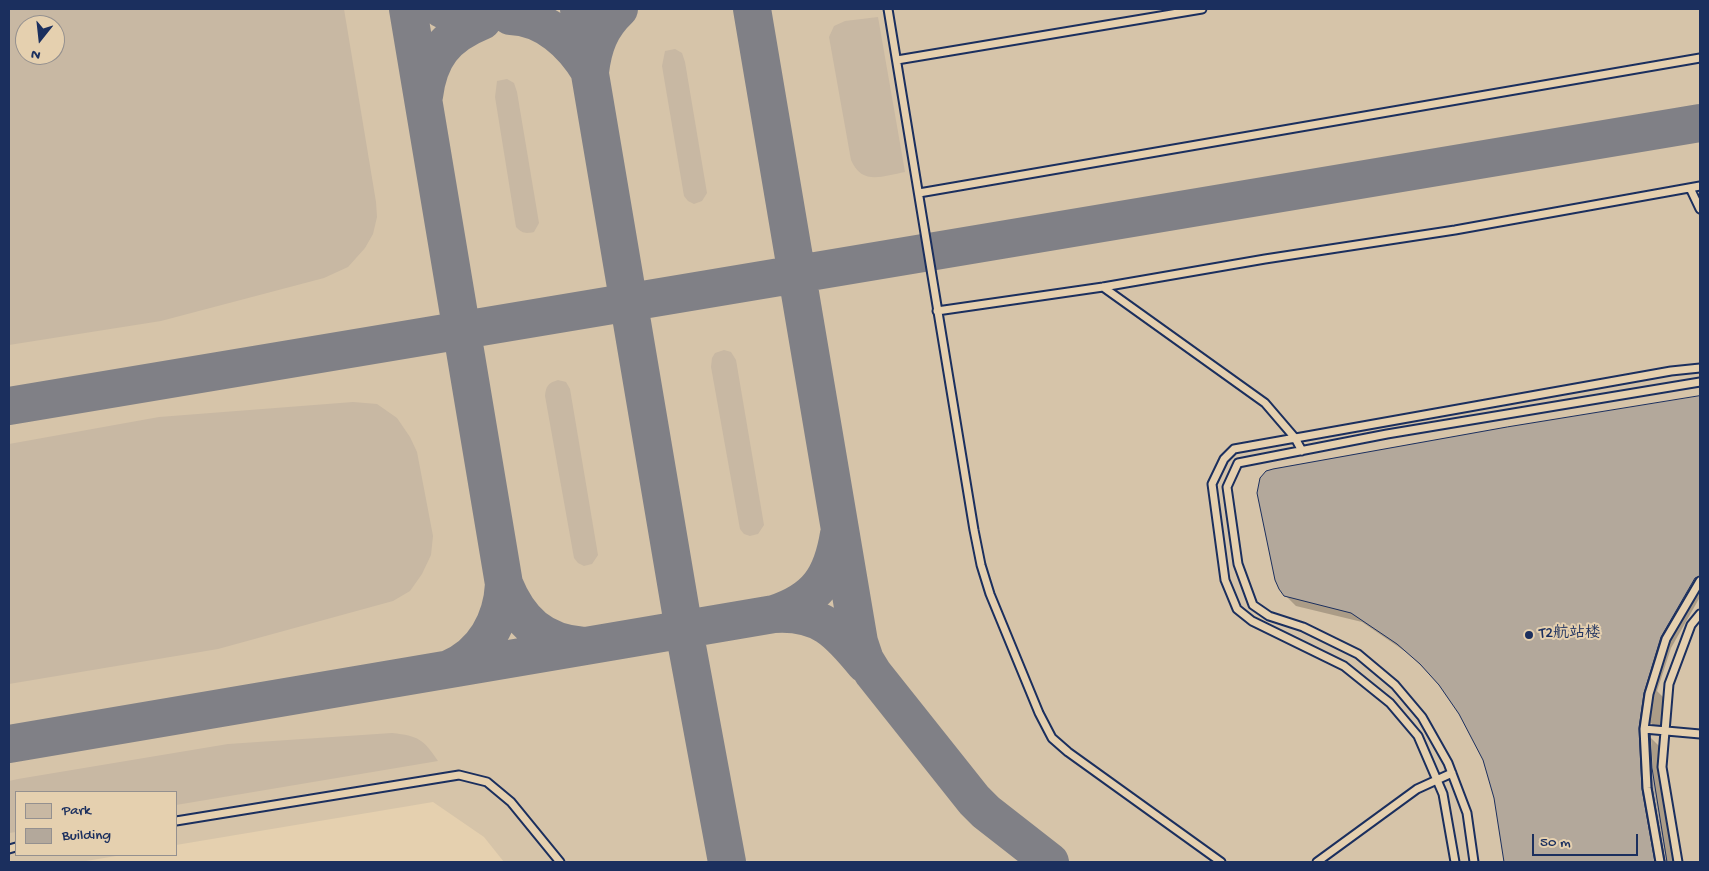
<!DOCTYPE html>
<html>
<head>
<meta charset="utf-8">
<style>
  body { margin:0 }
  #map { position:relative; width:1709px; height:871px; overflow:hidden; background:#e5d0af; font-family:"Gochi Hand",sans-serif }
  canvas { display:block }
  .frame { position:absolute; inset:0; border:10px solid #1b2f5e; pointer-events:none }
  .legend { position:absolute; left:15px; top:791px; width:162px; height:65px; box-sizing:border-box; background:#e5d0af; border:1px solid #94908f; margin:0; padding:6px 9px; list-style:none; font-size:15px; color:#1b2f5e }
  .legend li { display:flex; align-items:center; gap:10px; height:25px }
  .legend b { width:25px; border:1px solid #94908f }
  .north { position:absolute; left:15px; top:15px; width:50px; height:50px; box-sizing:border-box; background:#e5d0af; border:1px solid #94908f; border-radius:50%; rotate:196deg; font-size:14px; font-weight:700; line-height:20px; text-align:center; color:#1b2f5e }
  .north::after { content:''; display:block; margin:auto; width:18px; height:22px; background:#1b2f5e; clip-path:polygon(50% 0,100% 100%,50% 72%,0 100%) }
  .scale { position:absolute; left:1532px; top:834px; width:106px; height:22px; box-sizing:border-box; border:2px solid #1b2f5e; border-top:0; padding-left:6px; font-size:15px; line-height:18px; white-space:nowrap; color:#1b2f5e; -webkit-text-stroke:4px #e5d0af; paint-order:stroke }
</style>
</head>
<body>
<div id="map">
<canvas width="1709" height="871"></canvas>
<div class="frame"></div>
<ul class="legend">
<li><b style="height:14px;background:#c8b8a3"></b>Park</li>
<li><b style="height:14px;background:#b3a89b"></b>Building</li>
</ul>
<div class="north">N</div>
<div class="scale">50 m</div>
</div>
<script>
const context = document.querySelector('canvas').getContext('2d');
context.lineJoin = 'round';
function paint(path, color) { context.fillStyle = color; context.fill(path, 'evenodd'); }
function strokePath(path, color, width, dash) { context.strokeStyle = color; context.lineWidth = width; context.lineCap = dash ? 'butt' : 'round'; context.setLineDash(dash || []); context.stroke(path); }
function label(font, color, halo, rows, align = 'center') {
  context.font = font + ' "Gochi Hand","LXGW WenKai TC",sans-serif'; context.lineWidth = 4; context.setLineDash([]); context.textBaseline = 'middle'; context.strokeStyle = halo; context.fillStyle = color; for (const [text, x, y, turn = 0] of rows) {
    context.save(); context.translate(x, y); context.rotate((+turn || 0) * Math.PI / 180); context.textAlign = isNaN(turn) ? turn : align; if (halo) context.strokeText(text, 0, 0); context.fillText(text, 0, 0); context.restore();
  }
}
const built = new Path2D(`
  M9 9H1700V862H504L484 837 433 802 176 845V792H16V855H122L80 862H9ZM25 25H55V55H25Z`);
const green = new Path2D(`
  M9 9H344L376 202 377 217 373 234 365 248 348 267 324 278 161 321 9 345ZM25 25H55V55H25Z
  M878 17 905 172C883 176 862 186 851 160L829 37 834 26 845 21Z
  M675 49 682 53 685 62 707 193 702 201 694 204 688 201 684 196 662 66 665 51Z
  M507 79 514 83 517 92 539 223 534 232C525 234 522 233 516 227L495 97 497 81Z
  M724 350 731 352 736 360 764 525 758 534 750 536 744 534 740 529 711 367 712 358 715 353Z
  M558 380 566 382 570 389 598 555 592 564 584 566 578 563 574 558 545 396C546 386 548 383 558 380Z
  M353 402 377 404 397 418 410 437 417 452 433 536 431 555 422 574 410 591 393 601 218 649 9 684V444L159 417Z
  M392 733C419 736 423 739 438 761L176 805V792H16V832L9 833V781L18 779 228 744Z`);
const shadow = new Path2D(`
  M1700 398V597L1671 648 1657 691 1666 700 1661 734 1651 723 1648 739 1651 800 1662 862H1506L1495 797 1484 759 1460 713 1440 684 1409 654 1362 622 1296 606 1285 595 1507 428Z
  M1651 738 1659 746 1661 779 1675 862H1666L1654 787Z`);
const taxiway = new Path2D(`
  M408 9 504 584
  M579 9 684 630 727 862
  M752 9 859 642 865 660 873 673 974 800 986 812 1050 862
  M510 16C545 17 573 43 590 72 593 46 600 27 619 9
  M424 96C429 57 445 36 482 21L460 16 442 9
  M9 406 1700 123
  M774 614C820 611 838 631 865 664
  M449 669C484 654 502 621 504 584 519 621 542 643 584 646
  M9 744 774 614C817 600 832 577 839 534`);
const building = new Path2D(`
  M1700 396V576L1695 578 1661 637 1644 693 1639 728 1642 789 1655 862H1504L1494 798 1483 760 1459 714 1439 685 1420 664 1397 644 1351 613 1284 596 1279 589 1275 580 1257 493 1260 478 1266 471 1273 469 1507 427Z
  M1650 735 1652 768 1667 862H1665L1652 787Z`);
const lane = new Path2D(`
  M888 9C917 182 945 356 974 530L981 565 990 594 1039 713 1052 738 1068 752 1221 862
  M897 60 1202 9
  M1690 188 1700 209
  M919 193 1700 58
  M1103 287 1265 403 1295 438 1302 451
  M937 311 1103 287 1265 259 1455 230 1700 186
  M1644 729 1700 734
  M176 821 459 775 487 782 511 802 560 862
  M9 849 16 847
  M1317 862 1417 789 1452 773
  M1455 862 1443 794 1418 736 1390 703 1344 666 1252 621 1237 609 1225 580 1212 484 1224 459 1234 449 1671 371 1700 368
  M1474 862 1467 813 1448 763 1422 717 1395 685 1358 654 1303 627 1269 616 1253 605 1238 564 1227 487 1238 463 1387 434 1700 382
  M1660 862 1647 788 1644 729 1649 694 1666 639 1700 581
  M1678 862 1662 767 1669 684 1691 625 1700 614`);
const markers = [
  [1529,635,5,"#1b2f5e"]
];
const poiNames = [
  ["T2航站楼",1539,635]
];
paint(built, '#d6c4a9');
paint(green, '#c8b8a3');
paint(shadow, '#0003');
strokePath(taxiway, '#808086', 38);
paint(building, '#b3a89b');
strokePath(building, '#1b2f5e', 1);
strokePath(lane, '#1b2f5e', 11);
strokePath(lane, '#e5d0af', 7);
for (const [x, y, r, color] of markers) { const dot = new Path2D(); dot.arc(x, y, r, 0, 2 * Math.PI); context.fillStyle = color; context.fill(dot); strokePath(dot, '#e5d0af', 2); }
label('16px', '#1b2f5e', '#e5d0af', poiNames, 'left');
</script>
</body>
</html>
